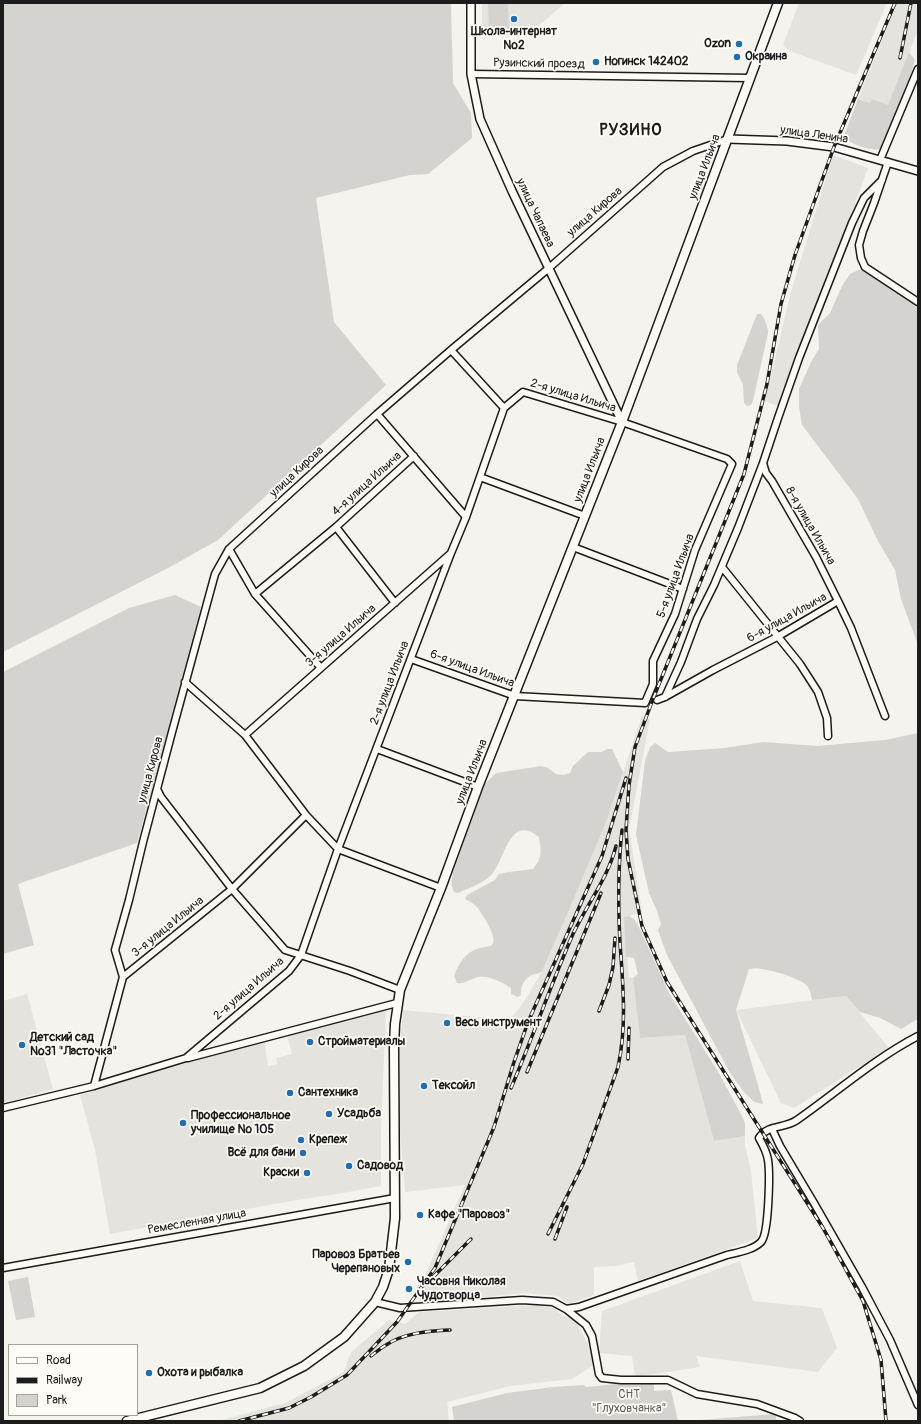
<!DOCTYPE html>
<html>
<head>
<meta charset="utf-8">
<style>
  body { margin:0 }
  #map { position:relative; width:921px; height:1424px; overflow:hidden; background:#f4f3ee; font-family:Pangolin,sans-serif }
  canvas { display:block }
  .frame { position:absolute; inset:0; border:4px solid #1c1c1c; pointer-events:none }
  .legend { position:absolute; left:8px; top:1344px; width:130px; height:72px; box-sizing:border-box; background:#fdfcf7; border:1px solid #a3a29f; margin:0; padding:5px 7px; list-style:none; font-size:12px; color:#1c1c1c }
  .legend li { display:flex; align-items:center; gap:8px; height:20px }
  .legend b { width:20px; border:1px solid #a3a29f }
</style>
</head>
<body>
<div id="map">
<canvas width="921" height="1424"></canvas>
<div class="frame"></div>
<ul class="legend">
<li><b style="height:5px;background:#fdfcf7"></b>Road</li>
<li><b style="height:5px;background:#1c1c1c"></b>Railway</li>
<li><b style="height:11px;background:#d4d3cf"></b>Park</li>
</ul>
</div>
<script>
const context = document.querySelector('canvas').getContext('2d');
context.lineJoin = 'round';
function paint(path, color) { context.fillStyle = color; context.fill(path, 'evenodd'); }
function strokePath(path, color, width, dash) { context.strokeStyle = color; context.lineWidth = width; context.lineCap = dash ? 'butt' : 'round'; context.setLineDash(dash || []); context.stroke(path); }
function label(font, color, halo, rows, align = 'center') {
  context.font = font + ' Pangolin,sans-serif'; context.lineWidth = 3.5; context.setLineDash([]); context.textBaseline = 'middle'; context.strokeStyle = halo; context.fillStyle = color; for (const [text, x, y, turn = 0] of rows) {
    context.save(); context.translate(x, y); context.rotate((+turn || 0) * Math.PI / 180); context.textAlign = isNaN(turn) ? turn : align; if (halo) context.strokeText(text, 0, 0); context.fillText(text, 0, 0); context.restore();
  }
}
const built = new Path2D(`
  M482 3H565L528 35 482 36Z
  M799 3H887L856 75 790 51 783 45Z
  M897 3H918V30L888 106 873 99 870 103 858 99Z
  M833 155 868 168 835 258 810 321 780 407 765 401 790 295Z
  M642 716 650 719 629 829 642 912 624 918 629 977 633 978 640 1038 685 1035 714 1141 745 1136V1145L751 1171 758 1238 638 1281 634 1262 616 1266 594 1267V1295L568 1304 558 1296 524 1293 445 1301H420L413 1292 423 1280 465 1185 405 1192 400 1130V1048L403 1010 509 1020 518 1010 527 997 542 971 567 915 607 820Z
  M27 994 53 1089 3 1103V1001Z
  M846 996 889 1048 794 1108 781 1103 736 1010Z
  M386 1010 381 1128V1186L343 1193 291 1201 110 1234 95 1150 80 1095 264 1039 268 1066 277 1064 276 1058 292 1054 287 1035 289 1032Z
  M740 1261 753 1301 822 1308 837 1348 818 1372 696 1356 700 1367 635 1377 632 1356 599 1353 602 1311Z
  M534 1305 554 1308 561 1315 569 1317 576 1322 588 1344 594 1365 572 1379 510 1386 447 1402 449 1421H218L285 1403 344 1372 351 1352 389 1320 405 1324 419 1312Z`);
const green = new Path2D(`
  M3 3H451L453 83 471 113 472 138 428 174 410 175 316 198 334 322 386 385 218 540 168 568 3 652Z
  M488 3H508L509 31H489Z
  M909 52 915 60 908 84 882 149C871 151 854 146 845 138V133L858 99 870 103 872 99 888 105Z
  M865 267 918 302V645L901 599 895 570 878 541 858 499 802 425 799 407V389L812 360 819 349 818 325 830 313 842 286 850 274Z
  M757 314H761C765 319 768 327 768 333L753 401 751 405 747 406 744 403 743 385 737 372V365Z
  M175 595 201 607 137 843 18 884 34 945 3 954V672L129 608Z
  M918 733V1019L901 1029 880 1018 860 1012 846 996 812 1000C811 994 810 987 804 983 793 976 762 966 749 969L736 1010 758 1085 763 1104 754 1102 744 1092 730 1073 667 955 658 930 661 924 657 911 649 893 636 835 645 761 650 747 655 743 668 752 725 748 763 742 817 746 885 740Z
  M607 749H612L623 772 607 820 567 915 542 971C538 975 535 973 530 976 523 980 520 988 521 995L518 997 511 994V988C502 982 489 975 478 977 470 979 465 984 457 983L454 976C459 963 465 952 480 948 483 947 489 947 492 945 499 938 481 912 476 906 473 903 469 901 465 899L467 895 495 880 499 874 509 872 533 869C543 857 541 851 539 837 509 813 506 859 491 875 482 884 469 888 458 893L454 892C450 884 452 878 454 870L485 784 496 773 541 766 548 768 556 774 563 775 570 773 573 766 588 752H602Z
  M629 916 634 919 638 925 669 993 720 1075 742 1116 745 1123V1136L714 1141 685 1035 640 1038 633 978 638 974 634 958 626 957 624 917Z
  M28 1277 35 1317 16 1320 8 1281Z
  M640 1382H654V1391L671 1390 678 1421H454L452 1407 507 1393 553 1387 584 1385 586 1387Z
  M775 1414 777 1421H687Z`);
const minor = new Path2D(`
  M471 74 750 78
  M880 160 918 69
  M888 162 874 203 863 231 859 245 861 258 865 267 918 302
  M451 350 504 408
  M377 414 466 517
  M763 463 766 473 772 481 816 557 838 601
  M480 477 585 516
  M336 527 395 603
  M573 547 683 589
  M229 549 255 594 321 668
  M722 567 800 664 818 692 827 718 828 736
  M255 594 336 527 414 456
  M185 682 245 735 306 815 338 849 441 888
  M665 697 681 662 697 619 714 585 738 528 763 463 778 418 799 358 852 223 864 198 882 180
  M657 700 665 697 713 670 777 637 838 601 851 628 885 716
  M245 735 450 554
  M377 749 478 787
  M157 789 161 797 232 889 285 950 350 971 400 990
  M123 977 115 950 129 900 143 842 172 732 215 574 229 549 377 414 451 350 549 268 663 167 693 151 728 139
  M188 1058 397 1003
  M94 1086 123 977 232 889 306 815
  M3 1108 94 1086 186 1058 289 971 301 955 338 849 451 553 466 517 504 408 523 392 622 422 727 459 732 464 695 550 675 614 653 661V684L645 703 515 696 411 659
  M772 1129 780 1146 814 1203 862 1287 890 1340 918 1405
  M3 1268 395 1198
  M375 1302 400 1308 522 1300 553 1302 566 1309 579 1307 727 1255C739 1252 753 1250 761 1242 769 1234 770 1173 768 1160 767 1153 763 1145 759 1138 768 1124 784 1129 797 1120 837 1092 874 1059 918 1036
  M566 1309 586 1325 592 1336 599 1374 602 1378 621 1380H668L697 1394 757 1404 795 1418 800 1421`);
const tertiary = new Path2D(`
  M471 3V74L480 119 512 191 622 422
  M728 139 787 141 834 147 918 171`);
const secondary = new Path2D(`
  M127 1421 260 1388 304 1366 344 1337 375 1302 383 1287 389 1269 395 1218 394 1047 395 1024 400 990 441 888 478 787 622 422 778 3`);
const rail = new Path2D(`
  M900 58 911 3
  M599 1011 609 985 613 967 615 938
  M628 1059 629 1028
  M527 1072 601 893
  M511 1088C533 1037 551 984 573 934 587 904 608 878 616 846
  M548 1234 583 1164 618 1067C627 1026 623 985 620 943 618 905 618 867 622 830
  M555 1239 567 1207
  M433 1277 471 1239
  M371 1356C376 1352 381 1348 386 1345 404 1333 428 1331 450 1330
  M239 1421 289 1408 311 1397 347 1375 397 1322 435 1268 494 1127 514 1062 528 1022 602 856 626 778
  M886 1421 881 1360 863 1301 823 1228 667 982 642 926 628 859 626 830 629 785 635 747 653 699 744 474 767 384 781 304 795 255 834 147 895 3`);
const markers = [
  [514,19,4,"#1f6fb2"],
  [739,44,4,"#1f6fb2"],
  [737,57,4,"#1f6fb2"],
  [596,62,4,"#1f6fb2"],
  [447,1023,4,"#1f6fb2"],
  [310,1042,4,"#1f6fb2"],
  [22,1045,4,"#1f6fb2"],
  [424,1086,4,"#1f6fb2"],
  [290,1093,4,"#1f6fb2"],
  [329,1114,4,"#1f6fb2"],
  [183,1123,4,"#1f6fb2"],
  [301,1140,4,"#1f6fb2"],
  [303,1153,4,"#1f6fb2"],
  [349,1166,4,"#1f6fb2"],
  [307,1173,4,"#1f6fb2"],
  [420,1215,4,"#1f6fb2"],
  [408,1262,4,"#1f6fb2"],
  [409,1289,4,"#1f6fb2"],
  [149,1373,4,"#1f6fb2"]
];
const poiNames = [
  ["Школа-интернат",514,32,"center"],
  ["№2",514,46,"center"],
  ["Ozon",731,44,"right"],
  ["Окраина",745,57],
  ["Ногинск 142402",604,62],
  ["Весь инструмент",455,1023],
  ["Детский сад",30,1038],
  ["№31 \"Ласточка\"",30,1052],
  ["Стройматериалы",318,1042],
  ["Тексойл",432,1086],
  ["Сантехника",298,1093],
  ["Усадьба",337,1114],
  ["Профессиональное",191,1116],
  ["училище № 105",191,1130],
  ["Крепеж",309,1140],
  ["Всё для бани",295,1153,"right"],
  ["Садовод",357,1166],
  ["Краски",299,1173,"right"],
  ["Кафе \"Паровоз\"",428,1215],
  ["Паровоз Братьев",400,1255,"right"],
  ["Черепановых",400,1269,"right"],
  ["Часовня Николая",417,1282],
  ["Чудотворца",417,1296],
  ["Охота и рыбалка",157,1373]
];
const streetNames = [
  ["Рузинский проезд",539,64,1],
  ["улица Ленина",814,135,8],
  ["улица Ильича",705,167,-69],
  ["улица Кирова",595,212,-41],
  ["улица Чапаева",535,213,65],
  ["2-я улица Ильича",573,396,17],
  ["улица Ильича",590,470,-69],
  ["улица Кирова",297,472,-43],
  ["4-я улица Ильича",367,484,-42],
  ["8-я улица Ильича",810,526,60],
  ["5-я улица Ильича",676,576,-70],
  ["6-я улица Ильича",787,618,-29],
  ["3-я улица Ильича",341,636,-41],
  ["6-я улица Ильича",472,669,20],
  ["2-я улица Ильича",390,683,-69],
  ["улица Кирова",151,770,-75],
  ["улица Ильича",472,772,-69],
  ["3-я улица Ильича",168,927,-39],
  ["2-я улица Ильича",249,989,-41],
  ["Ремесленная улица",197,1222,-10]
];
const parkNames = [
  ["СНТ",629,1395],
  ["\"Глуховчанка\"",629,1409]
];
const districtNames = [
  ["РУЗИНО",631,131]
];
paint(built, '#e4e3de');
paint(green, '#d4d3cf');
strokePath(minor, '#1c1c1c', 9);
strokePath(tertiary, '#1c1c1c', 10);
strokePath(secondary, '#1c1c1c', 11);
strokePath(minor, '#fdfcf7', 6);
strokePath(tertiary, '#fdfcf7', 7);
strokePath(secondary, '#fdfcf7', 8);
strokePath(rail, '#1c1c1c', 3.5);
strokePath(rail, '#fdfcf7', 2, [6]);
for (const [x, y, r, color] of markers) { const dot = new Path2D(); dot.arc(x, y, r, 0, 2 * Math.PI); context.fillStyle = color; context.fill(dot); strokePath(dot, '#fdfcf7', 1.5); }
label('bold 12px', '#1c1c1c', '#fdfcf7', poiNames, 'left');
label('12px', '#1c1c1c', '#fdfcf7', streetNames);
label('12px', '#5c5c5b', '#fdfcf7', parkNames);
context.letterSpacing = '1px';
label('bold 16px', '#1c1c1c', '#fdfcf7', districtNames);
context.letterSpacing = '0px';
</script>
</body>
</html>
